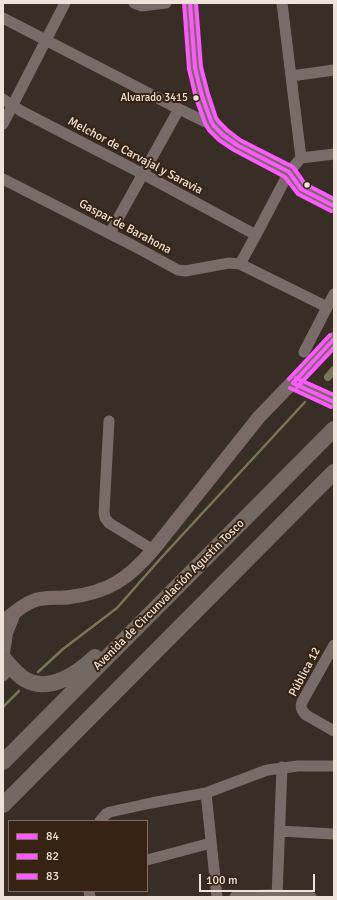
<!DOCTYPE html>
<html>
<head>
<meta charset="utf-8">
<style>
  body { margin:0 }
  #map { position:relative; width:337px; height:900px; overflow:hidden; background:#382e26; font-family:Signika,sans-serif }
  canvas { display:block }
  .frame { position:absolute; inset:0; border:4px solid #efe2d8; pointer-events:none }
  .legend { position:absolute; left:8px; top:820px; width:140px; height:72px; box-sizing:border-box; background:#362314; border:1px solid #806f62; margin:0; padding:5px 7px; list-style:none; font-size:12px; color:#efe2d8 }
  .legend li { display:flex; align-items:center; gap:8px; height:20px }
  .legend b { width:20px; border:1px solid #806f62 }
  .scale { position:absolute; left:199px; top:874px; width:116px; height:18px; box-sizing:border-box; border:2px solid #efe2d8; border-top:0; padding-left:5px; font-size:12px; line-height:14px; white-space:nowrap; color:#efe2d8; -webkit-text-stroke:3px #362314; paint-order:stroke }
</style>
</head>
<body>
<div id="map">
<canvas width="337" height="900"></canvas>
<div class="frame"></div>
<ul class="legend">
<li><b style="height:5px;background:#fe58ff"></b>84</li>
<li><b style="height:5px;background:#fe58ff"></b>82</li>
<li><b style="height:5px;background:#fe58ff"></b>83</li>
</ul>
<div class="scale">100 m</div>
</div>
<script>
const context = document.querySelector('canvas').getContext('2d');
context.lineJoin = 'round';
function strokePath(path, color, width, dash) { context.strokeStyle = color; context.lineWidth = width; context.lineCap = dash ? 'butt' : 'round'; context.setLineDash(dash || []); context.stroke(path); }
function label(font, color, halo, rows, align = 'center') {
  context.font = font + ' Signika,sans-serif'; context.lineWidth = 4; context.setLineDash([]); context.textBaseline = 'middle'; context.strokeStyle = halo; context.fillStyle = color; for (const [text, x, y, turn = 0] of rows) {
    context.save(); context.translate(x, y); context.rotate((+turn || 0) * Math.PI / 180); context.textAlign = isNaN(turn) ? turn : align; if (halo) context.strokeText(text, 0, 0); context.fillText(text, 0, 0); context.restore();
  }
}
const stream = new Path2D(`
  M38 672 63 649 117 608 161 558 305 402
  M4 706 19 691`);
const canal = new Path2D(`
  M328 377 334 370`);
const minor = new Path2D(`
  M134 3 142 6 166 3
  M3 18 179 109 214 126
  M291 76 334 70
  M3 99 21 111 143 174 256 235
  M3 124 65 3
  M301 158 334 154
  M3 179 134 246 178 270 185 271 229 263 240 264 327 307
  M110 233 179 109
  M240 264 256 235 289 172 301 158 282 3
  M304 352 334 294
  M109 421 104 512 105 518 109 523 153 550
  M334 645 302 702C300 708 302 711 306 715L334 731
  M206 793 217 897
  M100 821 106 814 110 812 151 803 206 793 267 770 298 766H334
  M280 831 334 834
  M147 860 211 843
  M89 891 90 897
  M235 897 268 895 311 897
  M277 897 282 767`);
const major = new Path2D(`
  M190 3 195 68 202 96 211 121 214 126 223 135 237 145 289 172 301 189 334 206
  M293 383 334 402
  M3 621C13 614 22 605 33 601 45 596 58 599 70 597 109 592 128 579 153 550L259 417 334 339
  M3 653 6 633 14 613
  M3 656 4 665 3 674`);
const highway = new Path2D(`
  M4 659C10 666 17 675 26 680 50 693 78 673 95 657
  M3 762 334 429
  M3 805 334 472`);
const bus1 = new Path2D(`
  M190 3 195 68 202 96 211 121 214 126 223 135 237 145 289 172 301 189 334 206
  M293 383 334 339
  M293 383 334 402`);
const bus2 = new Path2D(`
  M184 3 189 69 196 98 205 123 209 130 219 140 234 150 285 177 298 194 331 211
  M297 387 334 348
  M290 388 331 407`);
const bus3 = new Path2D(`
  M196 3 201 67 208 94 216 118 219 122 227 130 240 140 293 167 305 184 334 199
  M296 378 334 395
  M289 379 330 335`);
const markers = [
  [196,98,3.5,"#efe2d8"],
  [307,185,3.5,"#efe2d8"]
];
const busNames = [
  ["Alvarado 3415",188,98]
];
const streetNames = [
  ["Melchor de Carvajal y Saravia",135,156,28],
  ["Gaspar de Barahona",125,227,28],
  ["Avenida de Circunvalación Agustín Tosco",169,595,-45],
  ["Pública 12",305,672,-62]
];
strokePath(stream, '#747857', 2.5);
strokePath(canal, '#747857', 8);
strokePath(minor, '#786b68', 11);
strokePath(major, '#7a6a66', 14);
strokePath(highway, '#746862', 16);
strokePath(bus1, '#fe58ff', 4);
strokePath(bus2, '#fe58ff', 4);
strokePath(bus3, '#fe58ff', 4);
for (const [x, y, r, color] of markers) { const dot = new Path2D(); dot.arc(x, y, r, 0, 2 * Math.PI); context.fillStyle = color; context.fill(dot); strokePath(dot, '#362314', 1.5); }
label('11px', '#efe2d8', '#362314', busNames, 'right');
label('12px', '#efe2d8', '#362314', streetNames);
</script>
</body>
</html>
